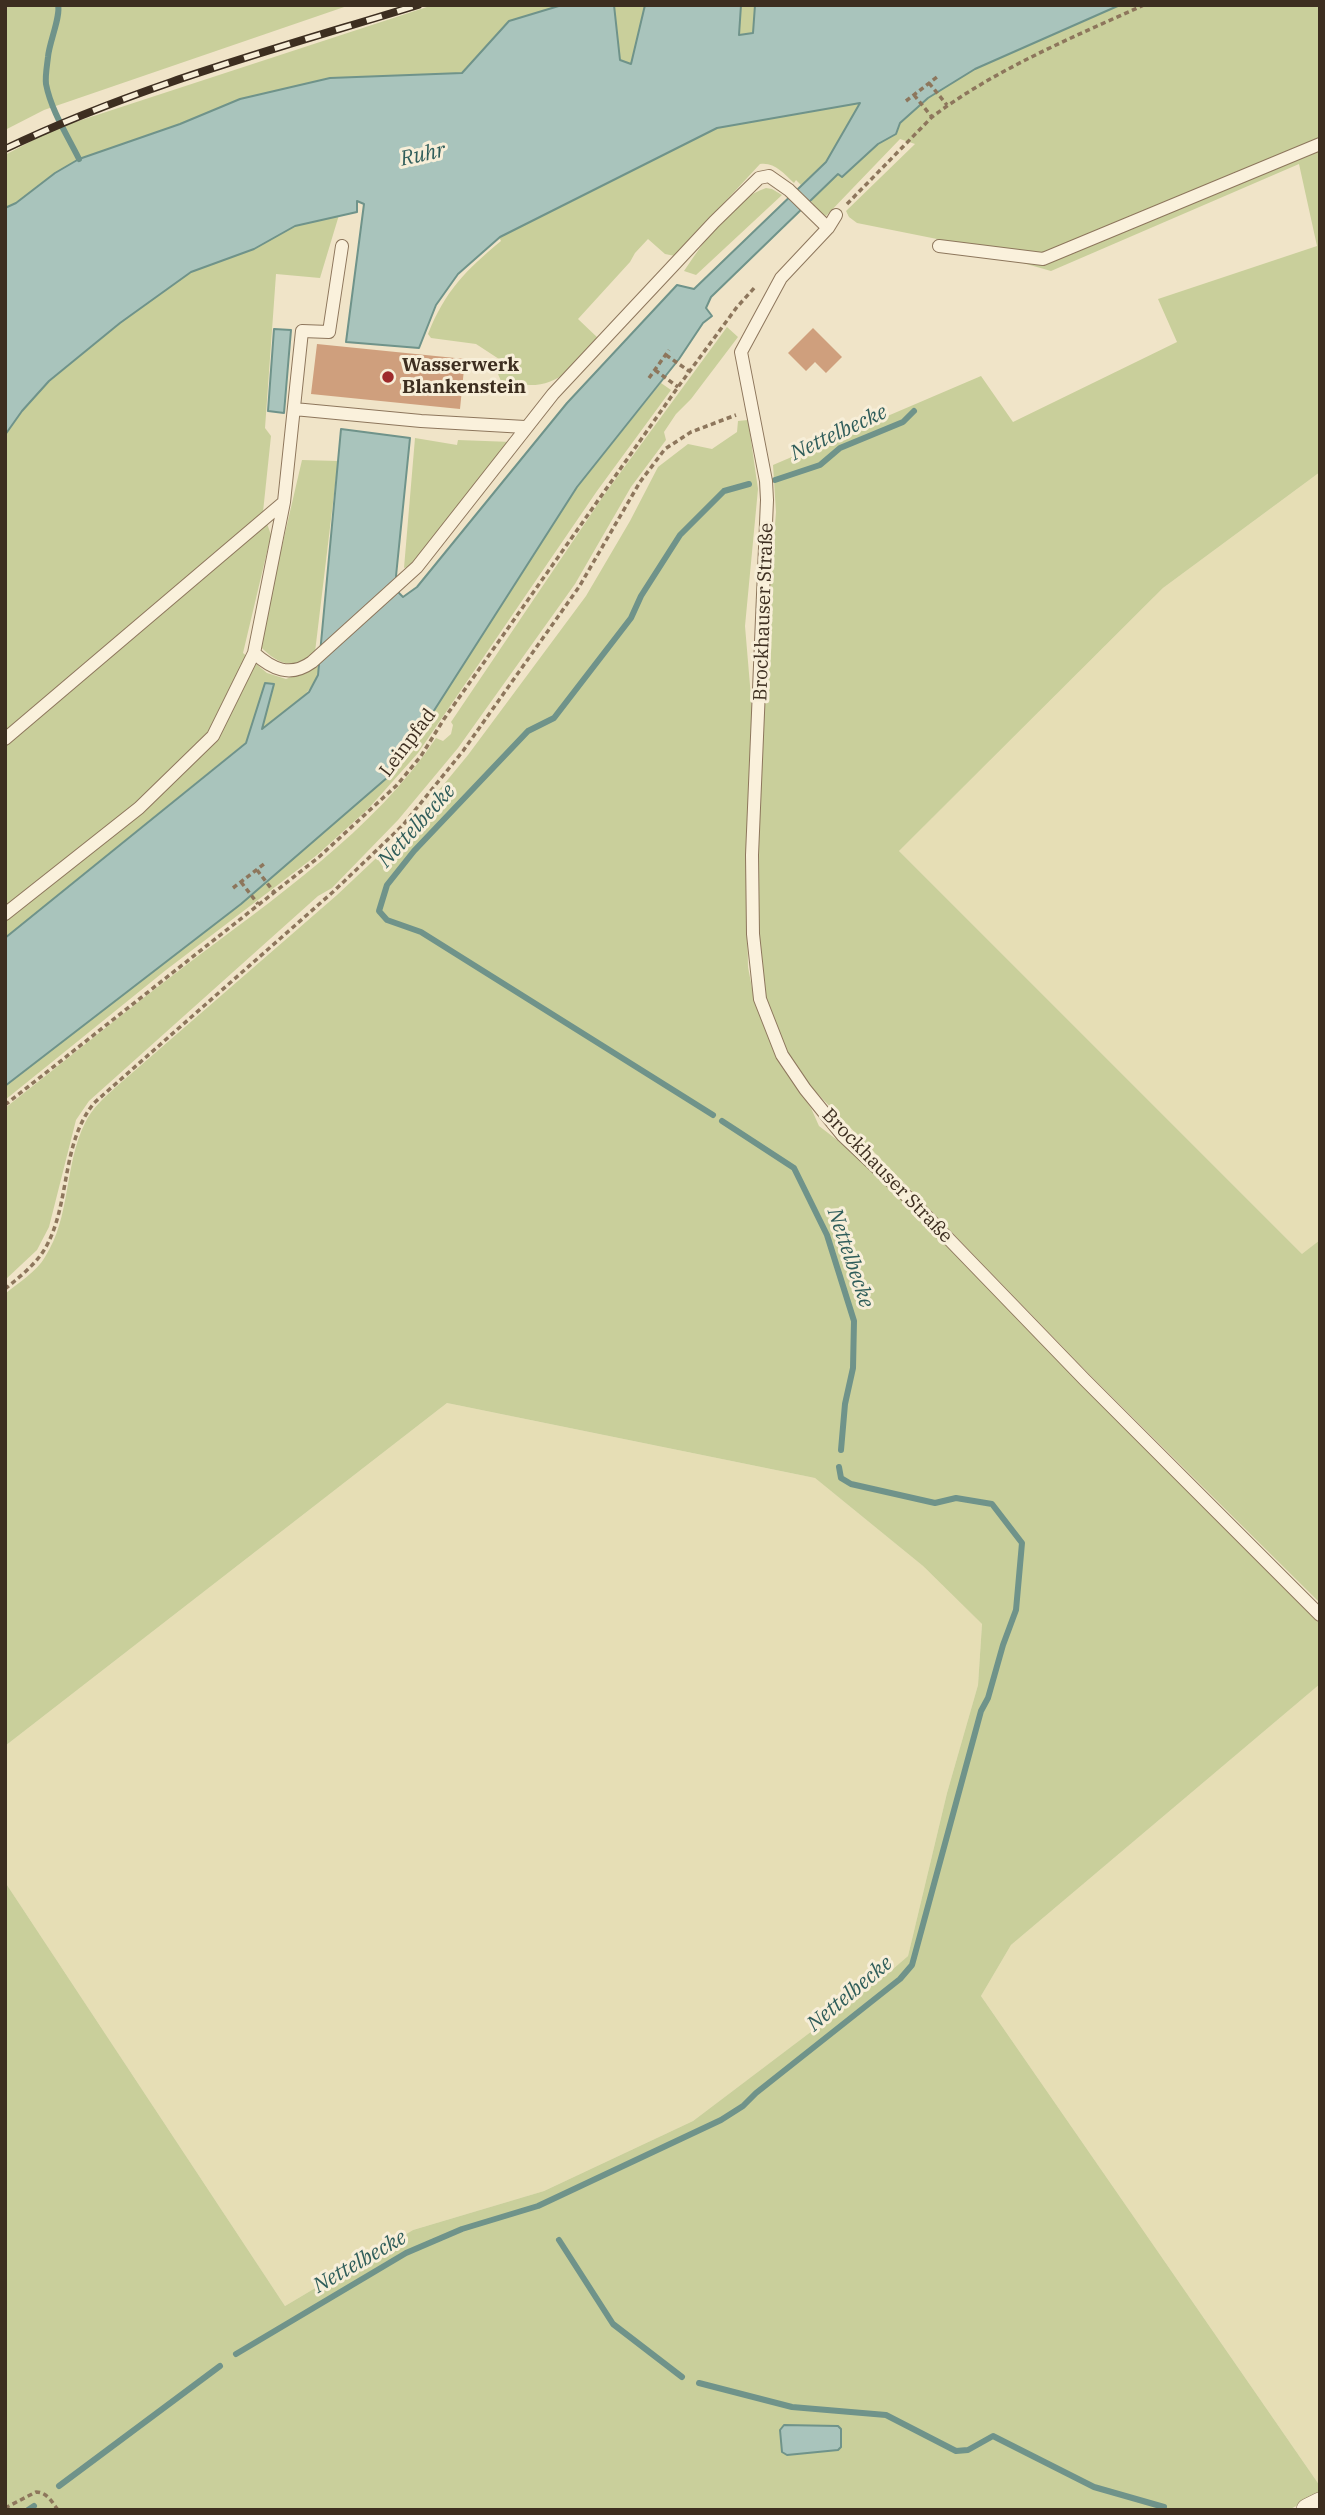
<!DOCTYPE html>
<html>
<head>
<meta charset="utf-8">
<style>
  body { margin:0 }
  #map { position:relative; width:1325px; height:2515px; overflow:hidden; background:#f0e4c8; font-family:"IBM Plex Serif",serif }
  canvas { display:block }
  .frame { position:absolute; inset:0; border:7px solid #3d2e20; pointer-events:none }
</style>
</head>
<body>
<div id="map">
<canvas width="1325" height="2515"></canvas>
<div class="frame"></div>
</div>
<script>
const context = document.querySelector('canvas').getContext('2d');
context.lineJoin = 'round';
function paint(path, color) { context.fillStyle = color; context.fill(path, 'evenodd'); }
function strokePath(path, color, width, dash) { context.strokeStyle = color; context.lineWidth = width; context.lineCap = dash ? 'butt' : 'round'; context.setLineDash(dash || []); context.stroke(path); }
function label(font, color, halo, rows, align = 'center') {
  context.font = font + ' "IBM Plex Serif",serif'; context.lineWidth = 6; context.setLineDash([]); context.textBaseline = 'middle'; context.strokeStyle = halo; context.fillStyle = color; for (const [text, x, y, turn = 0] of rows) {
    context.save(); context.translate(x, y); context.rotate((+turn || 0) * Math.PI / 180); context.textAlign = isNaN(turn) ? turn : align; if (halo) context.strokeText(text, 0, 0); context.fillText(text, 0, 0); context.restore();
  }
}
const farmland = new Path2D(`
  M1320 472V1240L1303 1255 899 851 1163 588Z
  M447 1403 815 1478 923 1566 982 1624 978 1685 947 1793 908 1956 886 1975 693 2121 544 2191 413 2230 285 2306 5 1882V1746Z
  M1320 1684V2486L981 1996 1011 1945Z`);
const green = new Path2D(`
  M5 5H350L44 110 5 130Z
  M433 5H562L509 21 462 73 330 78 240 99 180 124 79 159 55 173 16 203 5 208V155L54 129Z
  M614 5H645L632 64 620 60Z
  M741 5H755L753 33 739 35Z
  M1120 5H1320V472L1163 588 899 851 1302 1254 1320 1240V1603L1089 1374 809 1085 787 1052 766 999 758 933 757 856 768 619 776 512 773 465 981 376 1013 422 1177 342 1158 299 1317 246 1299 164 1051 271 942 240 857 223 849 217 846 211 915 144 900 139 826 216 817 210 811 201 838 174 842 177 878 144 896 134 900 123 928 98 975 69Z
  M861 103 826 162 801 185 796 180 794 183C783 173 775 162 760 164L675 256 665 254 648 239 635 253 630 262 578 319 599 339C564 375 555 394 501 381L498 374 499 359 476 344 431 338 428 334C445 291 466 270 501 241L499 237 717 128Z
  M766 188 772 189 782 195 696 275 684 271C704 242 732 199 766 188Z
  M339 215 320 278 276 274 265 428 271 436 263 512 271 535 243 653 267 673 286 679 319 666C316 695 283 713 261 730L273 684 265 683 246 742 5 938V435L22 411 49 381 120 323 191 272 254 249 295 226Z
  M727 327 738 337 691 399 676 414 664 432 666 440 631 487 575 584 458 748 398 820 332 888 318 896 89 1101 76 1120 49 1227 37 1250 5 1280V1108C65 1061 124 1012 185 966 272 900 375 830 436 738L443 741 451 734 453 725 451 722 604 495Z
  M661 383 671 390 597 491 418 753 368 809 317 855 166 970 5 1100V1086L396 770 577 487Z
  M748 420 758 489 745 626 752 709 746 855 748 967 755 1004 777 1059 811 1108 819 1126 854 1153 879 1177 1320 1624V1684L1011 1945 981 1996 1320 2486V2495L1288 2510H5V1882L285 2306 413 2230 544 2191 693 2121 886 1975 908 1956 947 1793 978 1685 982 1624 923 1566 815 1478 447 1403 5 1746V1294C18 1283 37 1271 45 1257 71 1217 64 1165 85 1123 92 1108 105 1097 117 1086L337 895 407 829 468 755 586 596 630 521 658 467 688 444 712 449 737 432 738 421Z
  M415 438 457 445 458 440 512 442 412 566 404 568Z
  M302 460 338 461 315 652C293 671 278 665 259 645Z`);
const water = new Path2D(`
  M562 5H614L620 60 631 64 645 5H741L739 35 753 33 755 5H1120L975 69 928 98 900 123 896 134 878 144 842 177 838 174 711 297 706 308 712 316 703 323 679 359 577 487 396 770 241 904 5 1086V938L246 743 265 683 274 684 262 729 309 692 318 675 341 429 410 438 396 576 399 593 403 597 417 587 567 403 677 285 694 289 826 162 860 103 717 128 500 237 458 274 436 305 419 348 346 342 364 204 357 201V212L295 226 254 249 191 272 120 323 49 381 22 411 5 435V208L16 203 55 173 79 159 180 124 240 99 330 78 462 73 509 21Z
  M274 329 291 330 284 413 268 411Z
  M784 2425 838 2426 841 2429V2447L838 2450 787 2455 782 2452 780 2430Z`);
const stream = new Path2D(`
  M58 5C61 16 49 43 48 57 47 66 45 76 46 84 51 110 67 135 79 159
  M775 480 820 465 840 448 903 422 914 411
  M713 1115 421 932 387 920 379 911 387 885 414 851 528 731 554 718 631 618 641 596 680 535 724 491 749 484
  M722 1121 794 1168 827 1235 854 1321 853 1368 845 1404 841 1450
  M559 2240 613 2324 682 2377
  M236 2354 406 2253 462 2229 538 2206 721 2120 743 2106 756 2093 900 1979 912 1965 981 1711 988 1698 1003 1645 1016 1610 1022 1543 992 1504 956 1498 935 1503 851 1484 841 1478 839 1467
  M699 2383 792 2407 886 2415 956 2451 968 2450 993 2436 1094 2487 1164 2507
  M59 2486 220 2366
  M28 2510 34 2506`);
const building = new Path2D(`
  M813 328 842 357 826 373 815 362 806 371 788 353Z
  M317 344 465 359 460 409 311 394Z`);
const path = new Path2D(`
  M929 83 947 105
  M914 95 932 117
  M906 101 937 77
  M847 204 932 117C994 70 1073 37 1144 5
  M666 355 689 371
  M655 370 678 387
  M649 378 669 350
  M257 870 274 892
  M241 882 258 904
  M233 888 264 864
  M5 1105 319 857 397 785 421 756 444 719 678 387 737 307 756 286
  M5 1289C22 1275 40 1261 49 1241 70 1197 62 1143 94 1103L334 891 403 825 463 751 579 587 640 482 665 449 691 432 736 415
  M5 2508 36 2492C47 2492 52 2502 58 2510`);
const lane = new Path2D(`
  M836 215 828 228 781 278 741 352 766 481 767 500 752 855 753 934 760 999 782 1055 805 1089 843 1136 914 1203 1084 1379 1320 1615
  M342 246 329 332 302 331 284 502 254 653C272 669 290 678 312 662L417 567 553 394 714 222 759 178 769 176 789 190 828 228
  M939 246 1043 259 1320 144
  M294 409 421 421 525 427
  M5 739 284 502
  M5 914 139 808 213 736 254 653`);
const street = new Path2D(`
  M1308 2510 1320 2504`);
const rail = new Path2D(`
  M5 149C136 86 279 48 418 5`);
const markers = [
  [388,377,7,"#9e2a2b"]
];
const poiNames = [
  ["Wasserwerk",402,366],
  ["Blankenstein",402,388]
];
const streetNames = [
  ["Brockhauser Straße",764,612,-88],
  ["Leinpfad",408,743,-53],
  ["Brockhauser Straße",887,1176,46]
];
const waterNames = [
  ["Ruhr",423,155,-12],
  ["Nettelbecke",839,433,-25],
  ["Nettelbecke",417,826,-48],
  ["Nettelbecke",850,1258,71],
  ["Nettelbecke",850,1994,-40],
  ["Nettelbecke",360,2262,-30]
];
paint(farmland, '#e6deb5');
paint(green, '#c9cf9b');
paint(water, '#a9c4bc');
strokePath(water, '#6f938a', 2);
strokePath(stream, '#6f938a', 6);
paint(building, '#cf9f7d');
strokePath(lane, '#8d765c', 14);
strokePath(street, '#8d765c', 24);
strokePath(path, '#8d765c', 3.5, [5, 3.5]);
strokePath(lane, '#faf1dc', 12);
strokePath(street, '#faf1dc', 23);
strokePath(rail, '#3d2e20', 8);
strokePath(rail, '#f7eed8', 5, [16]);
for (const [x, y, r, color] of markers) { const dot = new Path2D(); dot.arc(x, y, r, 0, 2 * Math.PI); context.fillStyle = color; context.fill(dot); strokePath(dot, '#f7eed8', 2.5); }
label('bold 19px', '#3d2e20', '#f7eed8', poiNames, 'left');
label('19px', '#3d2e20', '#f7eed8', streetNames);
label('italic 21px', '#2f5d5a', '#f7eed8', waterNames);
</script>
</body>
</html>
